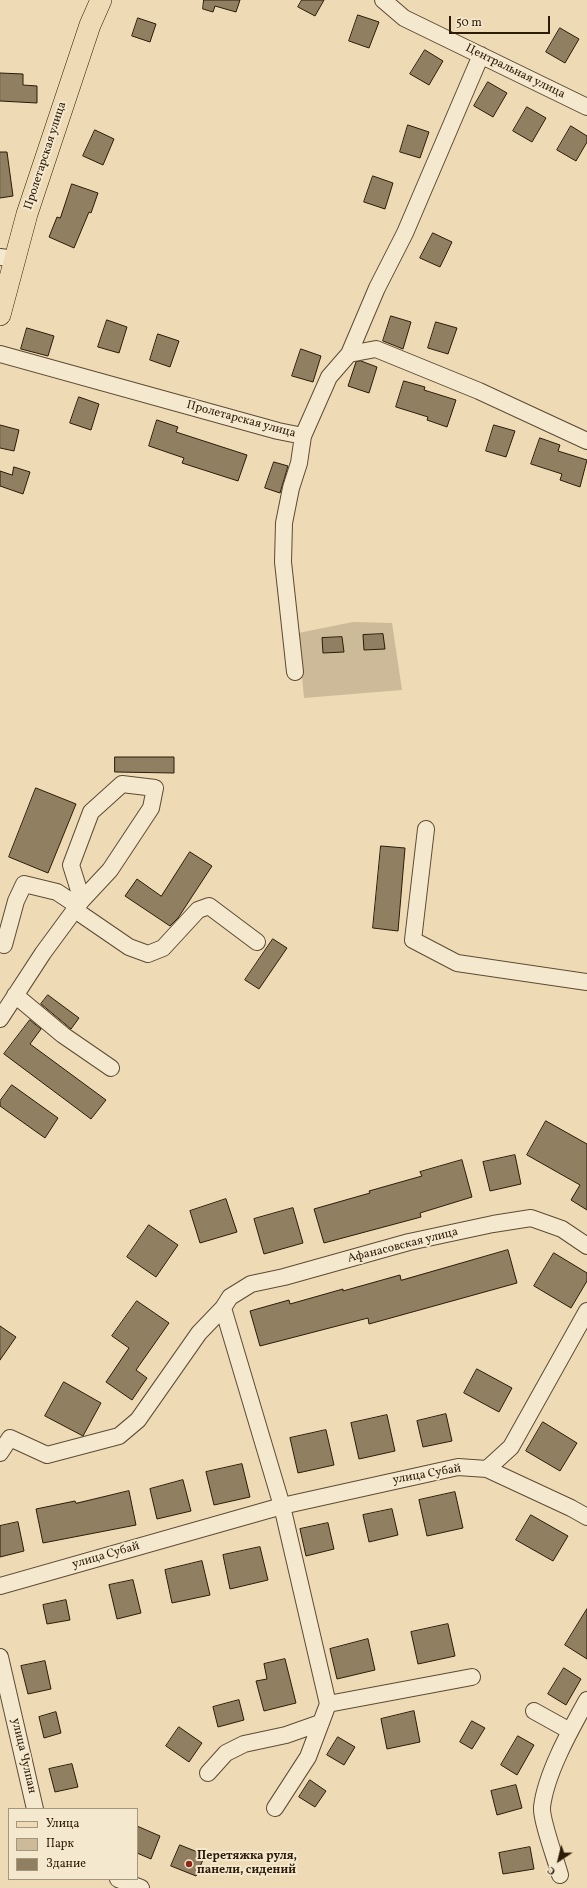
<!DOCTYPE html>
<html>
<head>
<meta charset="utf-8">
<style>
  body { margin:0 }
  #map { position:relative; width:587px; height:1888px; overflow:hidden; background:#eedbb5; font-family:Vollkorn,serif }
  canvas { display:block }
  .legend { position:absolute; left:8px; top:1808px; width:130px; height:72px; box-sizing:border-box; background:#f4e8cf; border:1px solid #a4967f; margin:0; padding:5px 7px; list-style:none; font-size:12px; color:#2d1b08 }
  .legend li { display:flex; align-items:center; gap:8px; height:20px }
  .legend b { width:20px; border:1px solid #a4967f }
  .north { position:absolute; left:539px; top:1840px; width:40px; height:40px; -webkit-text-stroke:3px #f4e8cf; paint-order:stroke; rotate:215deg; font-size:11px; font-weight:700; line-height:16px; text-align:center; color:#2d1b08 }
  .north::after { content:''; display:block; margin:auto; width:14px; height:18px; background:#2d1b08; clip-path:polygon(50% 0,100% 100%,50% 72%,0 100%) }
  .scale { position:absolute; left:449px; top:16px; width:101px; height:18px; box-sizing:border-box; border:2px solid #2d1b08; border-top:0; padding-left:5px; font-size:12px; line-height:14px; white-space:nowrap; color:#2d1b08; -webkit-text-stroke:3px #f4e8cf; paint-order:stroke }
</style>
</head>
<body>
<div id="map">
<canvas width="587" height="1888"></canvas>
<ul class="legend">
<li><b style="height:5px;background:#eedbb5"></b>Улица</li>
<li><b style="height:11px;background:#cdba98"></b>Парк</li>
<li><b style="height:11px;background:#917f62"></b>Здание</li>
</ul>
<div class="north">С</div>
<div class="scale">50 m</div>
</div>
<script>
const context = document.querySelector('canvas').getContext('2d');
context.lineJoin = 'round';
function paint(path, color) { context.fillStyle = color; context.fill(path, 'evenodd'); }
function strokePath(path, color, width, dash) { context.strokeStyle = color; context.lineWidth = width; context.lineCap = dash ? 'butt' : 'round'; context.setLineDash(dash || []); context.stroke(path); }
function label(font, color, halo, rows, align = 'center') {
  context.font = font + ' Vollkorn,serif'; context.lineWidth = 4; context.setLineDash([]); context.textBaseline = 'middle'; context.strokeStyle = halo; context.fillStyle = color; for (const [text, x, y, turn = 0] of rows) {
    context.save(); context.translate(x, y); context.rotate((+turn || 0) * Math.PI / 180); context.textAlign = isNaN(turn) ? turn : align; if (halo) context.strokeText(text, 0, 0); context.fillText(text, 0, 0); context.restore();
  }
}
const green = new Path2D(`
  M353 622 392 623 402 690 304 698 298 633Z`);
const building = new Path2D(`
  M204 0H240L236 12 215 6 213 12 203 9Z
  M302 0H324L315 16 298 7Z
  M358 15 379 22 369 48 349 41Z
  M138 18 156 24 150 42 132 36Z
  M560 28 579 39 565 63 546 52Z
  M425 50 443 61 429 85 410 74Z
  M0 73 23 74V85L37 86V103L0 101Z
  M488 82 507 93 493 117 474 106Z
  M527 107 546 118 532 142 513 131Z
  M408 125 429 132 420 158 400 152Z
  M571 126 587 136V142L576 161 557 150Z
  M95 130 114 139 103 165 83 156Z
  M0 152H7L13 196 0 198Z
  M373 176 393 183 385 209 364 202Z
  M72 184 98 193 91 213 89 212 74 248 49 237 57 217 60 218Z
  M433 233 452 242 440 267 420 258Z
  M391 316 411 322 403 349 383 341Z
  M107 320 127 327 119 353 98 347Z
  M436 322 457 328 448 354 428 348Z
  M27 328 54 336 48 356 21 349Z
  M158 334 179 341 170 367 150 360Z
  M301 349 321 356 313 382 292 376Z
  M361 361 377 367 369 393 348 386 356 362Z
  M404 381 425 387 424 390 456 400 447 427 427 420 428 417 396 407Z
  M79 397 99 404 91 430 70 423Z
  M157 420 178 427 176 432 247 455 238 481 182 463 184 458 149 446Z
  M0 425 19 430 14 451 0 448Z
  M494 425 515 431 506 457 486 451Z
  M540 438 560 445 558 451 587 460 580 487 560 480 562 474 531 464Z
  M274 462 288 466 280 493 265 488Z
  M14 467 30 472 23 494 0 486V471L12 475Z
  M383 634 385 649 364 650 363 635Z
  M342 637 344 652 323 653 322 638Z
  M115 757H174V773L115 772Z
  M36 788 76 804 48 873 9 857Z
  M381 846 405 848 398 931 373 928Z
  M190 852 212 866 178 918 170 926 125 896 137 879 161 896Z
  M273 939 287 948 259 989 245 980Z
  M48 995 79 1018 71 1029 41 1004Z
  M30 1020 41 1029 30 1044 106 1100 91 1119 4 1054Z
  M12 1085 58 1118 45 1138 0 1106V1101Z
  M546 1121 587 1144V1210L571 1200 580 1185 527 1155Z
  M515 1155 521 1184 490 1191 483 1162Z
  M462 1160 472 1197 420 1213 421 1217 324 1243 314 1209 370 1193 369 1191 422 1176 420 1172Z
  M226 1199 237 1232 200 1243 190 1211Z
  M293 1208 303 1243 264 1254 254 1219Z
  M149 1225 178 1245 156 1277 127 1257Z
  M508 1250 517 1283 369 1324 368 1318 260 1346 250 1311 289 1300 290 1304 343 1289V1291L400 1275 401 1280Z
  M554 1253 587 1273V1281L571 1308 534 1286Z
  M137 1301 169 1323 136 1370 147 1378 132 1400 106 1382 129 1348 112 1336Z
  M0 1326 16 1337 0 1360Z
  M477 1369 512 1388 499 1412 464 1393Z
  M64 1382 101 1403 83 1436 45 1416Z
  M446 1414 452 1441 423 1447 417 1421Z
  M387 1415 395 1451 359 1459 351 1423Z
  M543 1422 577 1443 560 1471 526 1451Z
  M326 1430 334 1465 298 1473 290 1438Z
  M242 1464 250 1497 214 1505 206 1472Z
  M183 1480 191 1511 157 1519 150 1489Z
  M129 1491 136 1525 43 1543 36 1509 75 1501 76 1503Z
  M455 1492 463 1528 427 1536 419 1500Z
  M392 1509 398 1535 369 1542 363 1515Z
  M531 1515 568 1536 553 1561 516 1540Z
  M18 1522 24 1551 0 1557V1526Z
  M328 1523 334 1549 306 1556 300 1529Z
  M260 1547 268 1580 230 1589 223 1555Z
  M202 1561 210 1595 172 1603 165 1570Z
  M133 1580 141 1613 117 1619 109 1585Z
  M66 1600 70 1620 47 1624 43 1605Z
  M587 1609V1659L565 1645Z
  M448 1624 455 1656 418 1664 411 1632Z
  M368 1639 375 1670 337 1679 330 1649Z
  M285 1659 296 1703 264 1711 256 1681 267 1679 264 1664Z
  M45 1661 51 1689 28 1694 21 1666Z
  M564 1668 581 1679 566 1705 548 1694Z
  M239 1700 244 1720 218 1727 213 1707Z
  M414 1711 420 1742 387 1749 381 1719Z
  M56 1712 61 1733 44 1738 39 1717Z
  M472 1721 485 1728 472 1749 460 1742Z
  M179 1727 202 1743 189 1762 166 1746Z
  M518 1736 534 1745 517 1775 501 1765Z
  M338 1737 355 1747 344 1765 327 1755Z
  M72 1764 78 1787 55 1792 49 1769Z
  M310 1780 326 1791 315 1807 299 1797Z
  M516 1785 522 1808 497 1815 491 1791Z
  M137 1826 160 1836 151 1859 137 1853Z
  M180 1845 205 1855 196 1876 171 1866Z
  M530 1847 534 1869 503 1874 499 1853Z`);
const minor = new Path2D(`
  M383 0 404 18 587 107
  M0 257 15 259
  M0 354 278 431 303 436 329 377 349 354 376 349 479 391 587 441
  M349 354 377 288 405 233 481 55
  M295 672 283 562 284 523 291 488 299 463 303 436
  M426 829 413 940 457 963 587 982
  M75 910 129 947 148 954 163 948 198 910 209 906 257 942
  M4 945 16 901 24 884 57 892 78 906
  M15 995 63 1035 111 1068
  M0 1019 43 953 82 900 110 870 151 808 155 788 122 784 91 812 71 865 82 900
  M223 1308 230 1297 251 1284 284 1277 409 1242 493 1224 531 1218 562 1229 587 1246
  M0 1453 10 1438 47 1455 119 1436 138 1420 199 1333 223 1308 282 1506 328 1704 308 1757 275 1808
  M487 1469 511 1447 587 1311
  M0 1586 282 1506 458 1467 487 1469 571 1508 587 1517
  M0 1657 35 1809
  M328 1704 472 1677
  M534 1711 570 1731
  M208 1773 226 1753 244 1744 286 1735 320 1723
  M560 1875C556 1860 541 1820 542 1807 546 1773 571 1729 587 1700
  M118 1879 141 1888`);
const major = new Path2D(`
  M0 315 27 214 90 25 101 0`);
const markers = [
  [189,1864,4,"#8f2418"]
];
const streetNames = [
  ["Центральная улица",515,72,26],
  ["Пролетарская улица",46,156,-72],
  ["Пролетарская улица",241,420,15],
  ["Афанасовская улица",403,1246,-14],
  ["улица Субай",427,1475,-10],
  ["улица Субай",106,1556,-16],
  ["улица Чулпан",23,1756,77]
];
const poiNames = [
  ["Перетяжка руля,",197,1857],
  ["панели, сидений",197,1871]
];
paint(green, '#cdba98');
paint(building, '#917f62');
strokePath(building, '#2d1b08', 1);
strokePath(minor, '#5d4b33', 18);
strokePath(major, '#2d1b08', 22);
strokePath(minor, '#f4e8cf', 16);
strokePath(major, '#eedbb5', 21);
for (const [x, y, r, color] of markers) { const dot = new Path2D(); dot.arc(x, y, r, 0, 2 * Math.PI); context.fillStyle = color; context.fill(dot); strokePath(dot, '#f4e8cf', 1.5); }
label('12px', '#2d1b08', '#f4e8cf', streetNames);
label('bold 12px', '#2d1b08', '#f4e8cf', poiNames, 'left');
</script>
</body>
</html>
